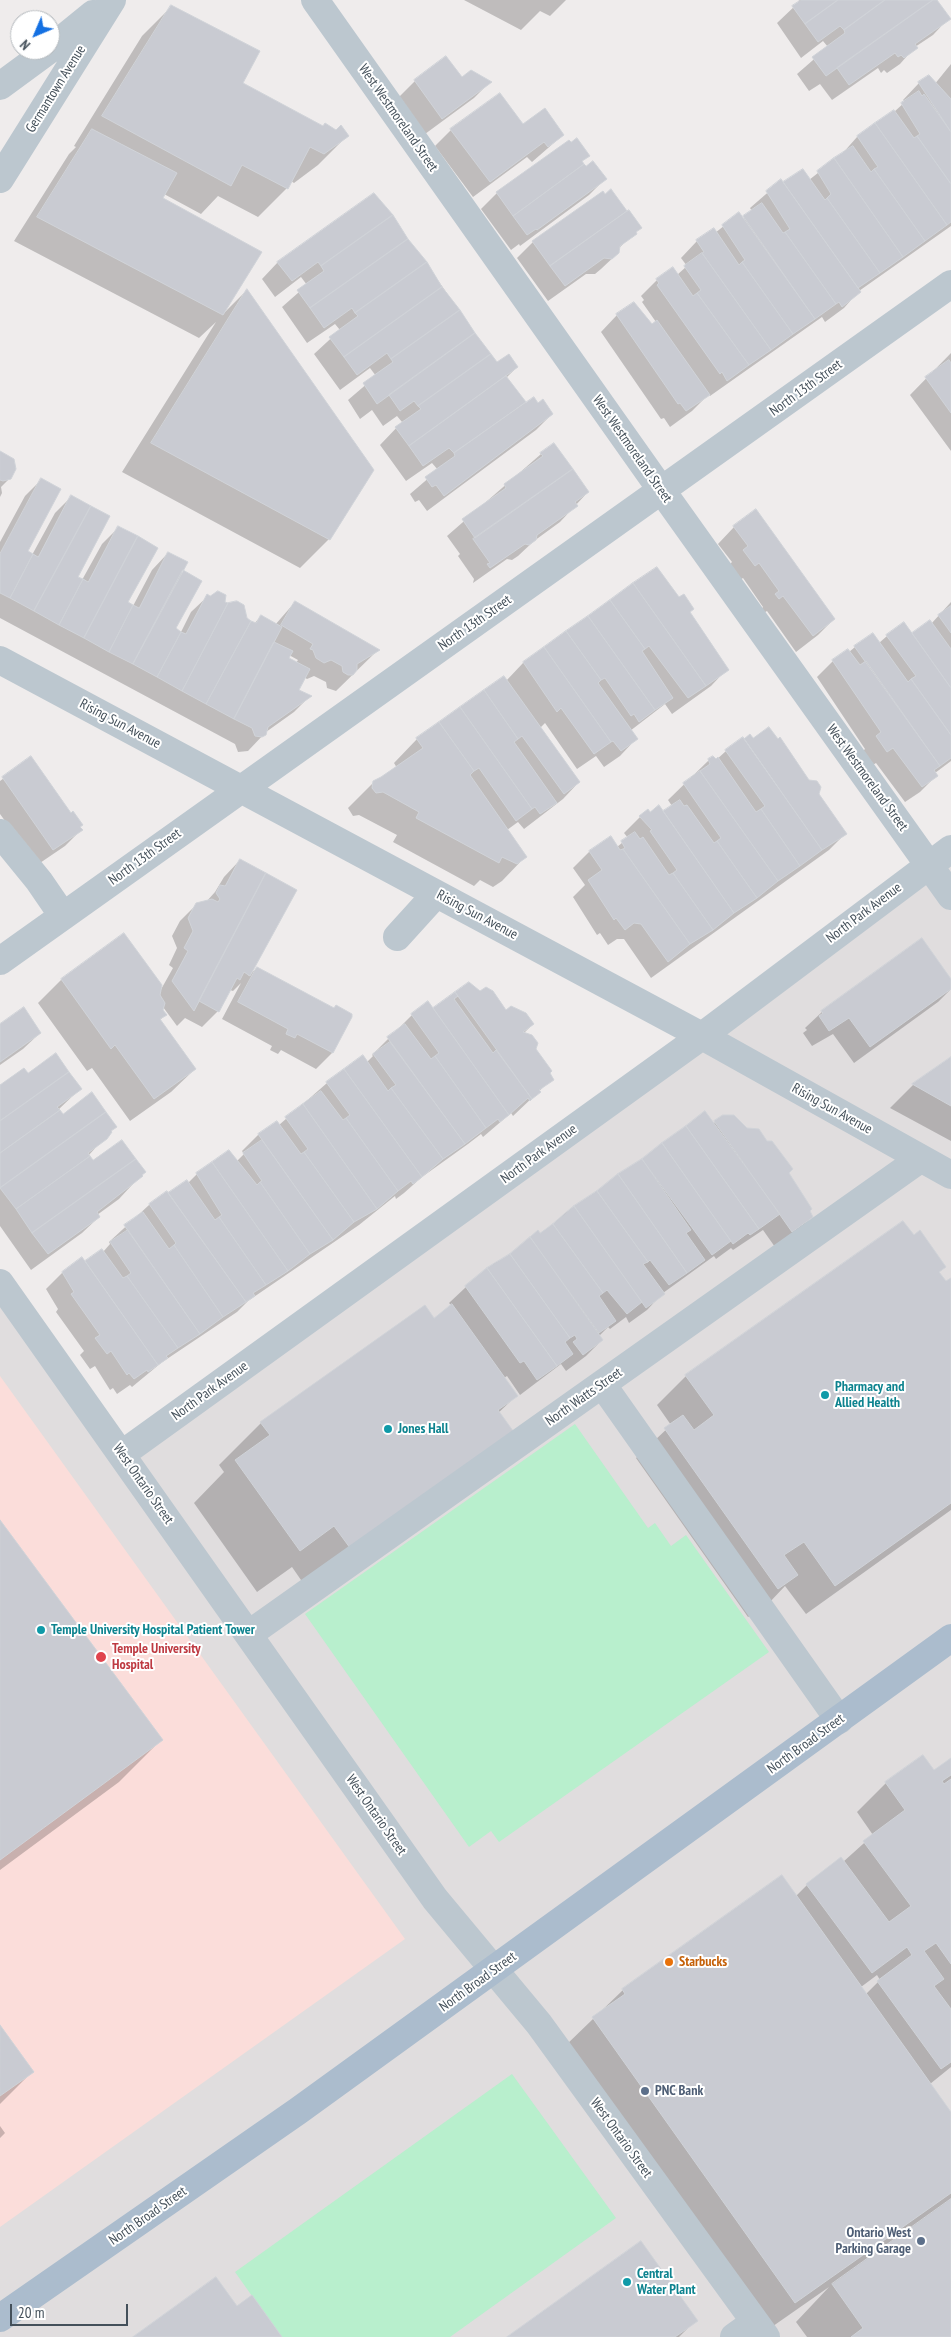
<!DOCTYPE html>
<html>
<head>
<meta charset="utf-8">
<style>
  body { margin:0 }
  #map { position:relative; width:951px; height:2337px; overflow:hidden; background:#efecec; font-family:"PT Sans Narrow",sans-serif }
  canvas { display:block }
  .north { position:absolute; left:10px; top:10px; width:50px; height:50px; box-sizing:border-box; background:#fff; border:1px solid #b4b9bd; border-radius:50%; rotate:225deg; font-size:14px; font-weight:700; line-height:20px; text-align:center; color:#44505a }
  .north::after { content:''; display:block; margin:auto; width:18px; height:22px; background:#1470e2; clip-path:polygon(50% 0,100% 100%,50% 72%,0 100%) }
  .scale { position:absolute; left:10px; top:2304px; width:118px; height:22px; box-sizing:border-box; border:2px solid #44505a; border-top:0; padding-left:6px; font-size:15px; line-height:18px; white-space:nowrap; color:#44505a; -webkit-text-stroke:4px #fff; paint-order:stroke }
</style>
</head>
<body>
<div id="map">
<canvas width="951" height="2337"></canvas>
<div class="north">N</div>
<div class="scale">20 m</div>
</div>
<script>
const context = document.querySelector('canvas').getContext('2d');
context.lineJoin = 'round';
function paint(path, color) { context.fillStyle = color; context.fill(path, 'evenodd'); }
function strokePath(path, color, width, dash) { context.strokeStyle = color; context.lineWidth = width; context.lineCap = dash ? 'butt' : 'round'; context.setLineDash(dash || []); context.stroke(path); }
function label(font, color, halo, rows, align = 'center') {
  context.font = font + ' "PT Sans Narrow",sans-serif'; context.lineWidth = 4; context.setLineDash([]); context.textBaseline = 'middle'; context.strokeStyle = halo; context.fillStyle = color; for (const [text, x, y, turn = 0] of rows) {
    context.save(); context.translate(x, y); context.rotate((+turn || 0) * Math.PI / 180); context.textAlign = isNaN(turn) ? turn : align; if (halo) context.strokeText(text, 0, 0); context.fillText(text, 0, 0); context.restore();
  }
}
const education = new Path2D(`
  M951 857V2337H0V1283L122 1454Z`);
const medical = new Path2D(`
  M0 1376 405 1939 0 2227Z`);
const green = new Path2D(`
  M575 1424 648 1528 655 1523 671 1546 686 1535 769 1652 499 1842 491 1831 469 1847 305 1614Z
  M512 2074 616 2218 450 2337H281L235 2272Z`);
const shadow = new Path2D(`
  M464 0H566L550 16 540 11 521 30Z
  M799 0H936L949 18 933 35 915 47 900 64 887 73 884 70 881 73 878 68 832 100 820 84 809 91 797 74 828 47 823 41 801 58 777 23 798 3Z
  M172 6 241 84 323 127 347 136 318 165 294 183 291 181 287 188 258 217 218 196 201 214 164 194 161 199 224 313 246 291 329 539 300 568 122 472 216 322 199 338 14 241 69 154 76 147 74 146 142 36Z
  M446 57 462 79 490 82 474 98 425 134 399 97 415 81Z
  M951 64V226L859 291 844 308 825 322 822 317 710 396 709 394 692 411 670 427 664 418 661 419 601 332 617 315 634 303 652 325 656 322 642 302 644 300 641 296 657 280 677 275 687 266 681 258 697 241 715 233 739 214 742 219 752 211 750 208 781 181 783 184 809 180 842 154 857 137 894 112 905 102 903 100 919 83 929 77 934 85Z
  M522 125 563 135 532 162 527 157 473 197 435 146 451 130Z
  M588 156 581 162 586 167 605 179 589 195 520 246 519 244 511 250 481 209 497 193Z
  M611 191 640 228 618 249V253L601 269 595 274H586L548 301 517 258 533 242Z
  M407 239 426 263 496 364 517 367 506 378 526 404H537L552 414 536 430 427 511 419 500 415 502 410 494 438 470 432 463 406 481 380 445 402 422 397 416 383 426 372 410 360 419 348 400 376 376 370 368 340 390 314 354 340 330 335 324 307 343 282 307 307 285 301 277 275 297 262 279 278 262Z
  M951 353V451L910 395Z
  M0 453 10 478 1 487 2 493 0 497Z
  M541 454 588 492 560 522 534 541 518 556 512 560 507 559 473 583 474 579 458 556 460 554 447 536Z
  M41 480 26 552 32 555 55 513 71 497 76 577 82 580 102 544 118 528 126 603 133 606 152 570 168 553 182 571 175 629 181 632 191 612 208 596 224 603 254 624 261 616 275 625 295 602 378 650 336 691 327 688 326 682 314 676 307 679 304 677 298 690 310 696 294 712 266 732 248 751 238 752 235 744 0 618V542L25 496ZM289 655 298 660 296 663 288 658Z
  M734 527 834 619 818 635 796 652 767 611 762 614 760 611 763 607 743 578 738 581 727 567 732 562 718 544Z
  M657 568 727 669 711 686 672 714 665 704 630 731 636 739 620 756 604 767 596 756 577 769 545 723 540 728 579 782 563 799 524 829 518 822 507 830 525 857 502 881 493 887 480 880 474 886 393 842 397 835 359 815 353 816 348 808 374 782 397 768 394 763 417 739 504 678 506 681 523 663Z
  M951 602V761L935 773 936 776 920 792 905 802 876 763 870 767 861 753 865 749 817 677 833 661 849 652 855 647 879 643 887 636 912 635 929 622 931 624Z
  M726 751 845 834 829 850 651 978 624 939H617L608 945 600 933 597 935 573 897 585 885 573 868 589 852 610 837 617 847 628 838 624 833 640 817 663 813 672 806 668 800 709 760 715 761Z
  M31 758 81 830 65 846 37 865 0 814V781Z
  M240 860 295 891 248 976 257 968 334 1009 350 1015 332 1053 316 1069 281 1050 278 1054 270 1050 272 1046 222 1019 241 983 233 991 230 990 218 1011 202 1027 185 1018 177 1026 163 1007 162 1011 165 1015 160 1020 195 1069 171 1092 130 1121 92 1068 87 1071 38 1003 61 980 159 993 173 968 169 965 177 948 172 936 180 921 197 904 206 902 215 892 224 877Z
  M921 940 951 981V989L938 1002 854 1063 833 1034 812 1046 803 1033 807 1030 805 1028 822 1012Z
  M469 984 506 1011 533 1024 523 1034 552 1079 513 1116 511 1113 483 1137 481 1134 468 1144 422 1177 404 1193 396 1199 395 1196 359 1225 248 1301 237 1312 161 1363 132 1387 130 1385 117 1394 113 1388 110 1390 95 1366 90 1369 80 1355 84 1351 56 1312 58 1309 46 1289 62 1273 82 1259 85 1263 103 1252 110 1244 109 1242 149 1205 188 1183 197 1174 229 1152 237 1161 244 1154 242 1151 258 1135 277 1122 279 1125 327 1083 366 1063 373 1056 372 1055 412 1015 432 1010Z
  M0 1025 40 1033 23 1049 0 1065Z
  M951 1058V1141L890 1108 913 1085Z
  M27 1075 80 1089 58 1110 63 1116 110 1132 88 1156 93 1162 144 1172 119 1199 97 1215 99 1217 82 1233 31 1270 0 1226V1087Z
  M705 1113 714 1123 724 1116 787 1173 812 1217 796 1233 775 1247 763 1230 733 1250 731 1248 716 1259 714 1256 663 1293 647 1310 629 1323 626 1317 610 1329 608 1327 599 1336 602 1340 586 1356 566 1371 561 1364 520 1395 507 1376 504 1378 516 1396 310 1593 292 1567 257 1592 194 1503 224 1472 219 1465 261 1423 434 1320 452 1306 449 1303 466 1287 495 1263 510 1256 538 1232 540 1235 553 1225 564 1214 643 1160Z
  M913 1237 945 1267 938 1273 946 1283 951 1279V1510L806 1614 785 1586 768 1604 748 1617 636 1458 671 1425 657 1405 686 1376Z
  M0 1522 161 1740 119 1782 0 1870Z
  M951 1759V2067L930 2084 951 2114V2337H807L796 2322 829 2287 766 2331 564 2047 623 1990 782 1877 796 1896 807 1885 843 1862 873 1835 857 1812 886 1783 934 1772ZM877 1975 880 1980 866 1994 861 1987Z
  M0 2027 32 2072 0 2104Z
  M0 2126 5 2133 0 2138Z
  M696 2320 679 2337H509Z`);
const building = new Path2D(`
  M801 0H838L805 24 792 6Z
  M838 0H885L844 30 840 26 818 42 805 24Z
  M885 0H933L826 76 812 57 845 33 844 30Z
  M933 0H937L951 19 915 44 918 48 904 58 901 55 898 57 895 53 849 85 837 68Z
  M171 5 260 51 243 83 323 126 325 123 336 130 341 125 349 136 324 154 310 147 288 189 242 165 231 186 102 116Z
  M446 56 462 77 471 70 492 82 442 119 414 80Z
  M929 75 951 99V132L918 82Z
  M919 91 922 96 924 94 951 132V184L917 136 920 134 901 103Z
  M500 93 523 124 545 108 564 135 548 147 544 142 490 182 450 129Z
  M894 110 914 138 917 136 951 184V222L947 225 875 123Z
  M875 123 947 225 925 241 874 169 878 167 857 136Z
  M92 129 177 173 163 198 262 252 223 315 37 217Z
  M577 138 590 156 582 161 584 164 513 216 496 192 569 140 571 142Z
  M853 146 871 172 874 169 925 241 903 257 834 158Z
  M834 158 903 257 880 273 827 198 831 194 817 171Z
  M593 161 607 179 537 230 536 229 527 235 513 216 584 164 586 166Z
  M803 169 825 200 827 198 880 273 858 288 783 182Z
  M781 179 861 292 842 307 839 302 836 304 785 232 790 229 766 191Z
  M611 189 627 211 550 266 532 241 603 191 605 194Z
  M374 193 393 215 321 266 318 262 292 281 277 262Z
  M762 203 783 233 785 232 836 304 815 319 743 216Z
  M629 210 642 228 636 232 637 234 620 246 619 253 612 259 604 258 565 286 550 266Z
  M739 212 815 319 793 334 742 262 745 260 722 225Z
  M393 215 408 239 310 308 297 290 324 271 321 266Z
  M714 228 739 265 742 262 793 334 771 350 702 253 704 252 696 240Z
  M408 239 427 262 355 313 352 308 324 328 310 308Z
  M702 253 771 350 749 365 697 293 701 290 684 266Z
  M427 262 442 287 344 357 329 337 358 316 355 313Z
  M673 267 693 296 697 293 749 365 727 381 722 372 720 374 657 285 659 283 656 279Z
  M442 287 460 310 391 359 387 353 357 375 344 357Z
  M247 289 374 470 330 540 151 443Z
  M634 302 652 324 657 320 710 395 686 411 680 403 678 404 616 314Z
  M460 310 475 333 377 404 363 383 393 362 391 359Z
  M475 333 491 354 418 406 414 401 400 411 389 395Z
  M491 354 497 362 509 354 518 367 409 446 395 427 421 409 418 406Z
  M949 360 951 363V413L925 377Z
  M506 376 526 402 454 453 449 448 423 466 409 446Z
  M534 397 538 403 543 399 553 414 444 496 436 485 432 487 425 477 455 456 454 453Z
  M554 443 573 469 475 538 462 519 506 488 504 484 543 456 540 453Z
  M0 451 14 459 16 469 11 479 3 481 0 480Z
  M573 469 589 492 575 502 578 506 537 535 536 540 529 545 525 544 490 568 487 564 490 563 473 539Z
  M41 478 61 489 28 551 33 554 10 598 0 593V554Z
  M71 495 91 506 34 611 10 598 33 554 38 557Z
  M91 506 110 516 78 577 83 579 59 625 34 611Z
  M756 509 835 619 813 636 783 596 779 599 775 594 779 591 759 563 755 566 743 550 748 546 733 526Z
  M118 526 138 536 84 638 59 625 83 579 88 582Z
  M138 536 158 548 128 602 133 605 109 652 84 638Z
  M168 552 188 562 133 664 109 652 133 605 139 608Z
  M657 567 679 597 684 594 694 609 690 612 729 670 706 686 633 583Z
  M183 570 202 581 176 628 181 632 157 677 133 664Z
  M633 583 706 686 688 698 649 646 645 649 610 600Z
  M218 591 226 595 225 602 228 603 182 691 157 677 181 632 186 634 207 594 210 596Z
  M610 600 645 649 642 651 673 698 655 710 588 616Z
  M237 601 244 605 247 618 251 621 206 704 182 691 228 603Z
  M295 601 380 650 357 664V670L353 675H348L343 672 342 666 331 660 324 663 316 658 313 650 310 649 313 644 281 625Z
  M951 606V633L938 615Z
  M261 615 282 627 234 719 206 704 251 621 256 623Z
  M588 616 655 710 639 722 634 714 631 716 605 678 601 680 566 631Z
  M930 620 951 649V688L912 633Z
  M904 622 951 688V735L911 679 916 676 886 635Z
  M566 631 601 680 598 683 638 739 621 751 613 741 611 742 544 647Z
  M873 633 908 682 911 679 951 735V758L940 766 854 646Z
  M274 642 293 651 289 658 310 669 299 690 312 696 268 727 266 735 262 737 255 736 252 728 234 719Z
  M544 647 611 742 594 754 561 708 557 712 523 662Z
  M848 649 860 665 866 661 940 766 934 770 938 776 922 787 893 748 887 752 876 736 881 732 832 660Z
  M504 676 580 782 564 794 522 736 518 739 484 690Z
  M484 690 518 739 514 742 557 803 540 814 535 807 532 809 460 707Z
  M460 707 532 809 516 821 479 768 474 771 439 722Z
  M439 722 474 771 470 775 527 857 517 864 502 857 499 863 416 818 419 812 383 792 376 793 372 788 373 781 381 777 423 748 416 738Z
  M769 727 778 739 780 737 809 780 817 781 821 787 819 794 847 834 822 850 744 739 750 734 753 738Z
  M743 737 822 850 800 866 761 809 765 806 725 750Z
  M31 756 71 813 73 811 83 825 80 827 83 830 53 850 2 777Z
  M713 756 716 759 718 757 756 812 761 809 800 866 778 881 700 771 710 764 708 759Z
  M700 771 778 881 757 898 717 841 721 838 683 783Z
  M680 800 684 806 687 805 714 843 717 841 757 898 734 913 663 811Z
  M659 805 734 913 713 930 673 873 677 870 650 831 652 830 639 816 648 809 650 812Z
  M635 832 640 839 643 837 669 875 673 873 713 930 690 944 623 849 625 848 621 841Z
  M611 836 620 850 623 849 690 944 668 962 641 924 634 923 625 930 616 918 614 920 588 880 602 870 589 851Z
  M240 859 266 873 194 1011 172 981 188 951 184 948 193 931 188 918 196 903 212 899 218 902 220 899 216 893 220 885 225 886Z
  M266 873 297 890 250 976 244 972 240 980 237 978 219 1012 199 1001Z
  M124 933 162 985 160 995 165 1003 163 1010 167 1015 160 1019 196 1069 154 1099 115 1045 111 1049 61 979Z
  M922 938 951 979V989L870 1047 849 1018 829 1031 819 1016 823 1013 821 1011Z
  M257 967 334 1008 336 1005 352 1014V1017L333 1053 297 1034 295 1038 286 1034 288 1029 238 1002Z
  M469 982 480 991 486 987 493 991 506 1010 511 1006 526 1013 534 1024 523 1032 532 1035 538 1043 536 1049 552 1071 550 1073 554 1080 539 1090 541 1092 532 1099 455 992Z
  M455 992 458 996 454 999 493 1053 496 1050 532 1099 530 1101 528 1098 509 1115 433 1008Z
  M428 1001 509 1115 500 1122 498 1119 486 1128 435 1056 439 1053 411 1014Z
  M24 1007 41 1033 0 1062V1024Z
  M405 1024 431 1059 435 1056 486 1128 465 1144 387 1037Z
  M390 1042 465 1144 443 1159 391 1088 396 1085 373 1054Z
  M56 1053 69 1072 0 1121V1085L24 1068 28 1073Z
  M363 1055 388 1091 391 1088 443 1159 422 1177 344 1069Z
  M951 1057V1106L912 1084Z
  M344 1069 422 1177 413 1184 411 1181 398 1191 346 1118 350 1115 326 1082Z
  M69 1072 82 1089 57 1107 60 1110 0 1153V1121Z
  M321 1091 343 1120 346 1118 398 1191 377 1209 303 1104Z
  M92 1092 106 1112 0 1188V1153L60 1110 63 1114Z
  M303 1104 377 1209 354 1222 304 1152 308 1149 285 1117Z
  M705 1111 780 1214 759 1229 686 1126Z
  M106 1112 117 1127 111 1131 112 1132 107 1139 88 1153 90 1156 16 1209 0 1188Z
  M723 1115H734L747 1128 759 1129 767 1141H772L793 1169 789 1173 812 1209 810 1211 813 1217 792 1232 714 1121Z
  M277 1121 301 1154 304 1152 354 1222 333 1240 258 1134Z
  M686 1126 759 1229 750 1235 748 1233 733 1244 662 1143Z
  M122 1140 136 1159 32 1233 16 1209 90 1156 93 1160Z
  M262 1140 333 1240 310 1254 260 1182 262 1181 243 1153Z
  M662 1143 731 1241 712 1255 642 1159Z
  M229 1150 257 1185 260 1182 310 1254 288 1271 212 1162Z
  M136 1159 146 1172 142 1175 143 1176 97 1212 100 1217 48 1254 32 1233Z
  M642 1159 691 1230 686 1233 705 1260 687 1273 618 1174Z
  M212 1162 288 1271 266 1285 219 1217 222 1215 196 1173Z
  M618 1174 687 1273 669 1285 650 1260 648 1262 597 1191Z
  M187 1180 215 1220 219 1217 266 1285 253 1293 255 1296 246 1302 168 1193Z
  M167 1191 246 1302 223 1317 174 1245 176 1243 149 1204Z
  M597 1191 648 1262 643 1264 665 1294 646 1308 574 1206Z
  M574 1206 642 1302 627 1314 607 1290 603 1293 553 1224Z
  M143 1212 169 1249 174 1245 223 1317 200 1334 124 1225Z
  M903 1221 914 1235 920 1230 946 1267 939 1272 946 1281 951 1278V1503L835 1586 804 1542 784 1555 798 1575 778 1589 664 1428 683 1415 694 1430 714 1415 685 1375Z
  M553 1224 603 1293 599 1296 616 1321 599 1333 530 1237 538 1230 540 1233Z
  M128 1230 200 1334 178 1348 127 1276 131 1273 110 1242Z
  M530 1237 603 1340 583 1355 573 1342 577 1339 575 1335 570 1338 510 1254Z
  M102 1249 123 1278 127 1276 178 1348 166 1356 168 1358 158 1365 85 1261Z
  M510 1254 570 1338 565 1342 573 1354 557 1366 487 1268Z
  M82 1257 158 1365 148 1372 147 1370 134 1379 129 1373 127 1375 111 1351 107 1354 95 1338 100 1335 71 1294 74 1292 62 1272Z
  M487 1268 557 1366 537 1380 524 1361 520 1363 465 1286Z
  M452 1304 518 1396 498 1410 516 1435 353 1552 334 1526 300 1551 235 1460 270 1435 260 1422 425 1305 434 1318Z
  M0 1520 163 1740 0 1860Z
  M923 1755 934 1770 951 1758V1775L942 1781 944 1784 951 1779V1964L936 1943 924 1951 944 1979 934 1986 951 2009V2062L941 2069 877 1981 912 1955 907 1947 872 1973 806 1884 841 1857 889 1922 911 1906 863 1841 905 1810 885 1782Z
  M782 1875 951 2112V2193L795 2303 592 2017 625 1994 622 1989Z
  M0 2025 34 2072 0 2096Z
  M951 2199V2337H851L863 2328 832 2284Z
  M641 2241 698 2321 675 2337H507Z
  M216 2277 237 2306 252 2295 282 2337H133Z`);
const minor = new Path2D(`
  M315 0 662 491 951 896
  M50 49 93 14
  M0 86 49 50
  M0 179 112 0
  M0 660 702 1036 951 1175
  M0 833 39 881 63 916
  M397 937 436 894
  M0 961 951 284
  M0 1283 435 1899 539 2024 766 2337
  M602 1384 839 1720
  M122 1454 702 1036 951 849
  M249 1634 920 1159
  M734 2337 755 2322`);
const major = new Path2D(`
  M0 2318 298 2111 951 1638`);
const markers = [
  [825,1395,5,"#0f9aa8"],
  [388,1429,5,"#0f9aa8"],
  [41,1630,5,"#0f9aa8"],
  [101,1657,6,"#e0444e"],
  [669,1962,5,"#e8710a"],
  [645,2091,5,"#5c6f8a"],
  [921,2241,5,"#5c6f8a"],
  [627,2282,5,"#0f9aa8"]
];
const streetNames = [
  ["Germantown Avenue",56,89,-58],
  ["West Westmoreland Street",398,118,55],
  ["North 13th Street",806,388,-36],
  ["West Westmoreland Street",632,449,55],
  ["North 13th Street",475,623,-35],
  ["Rising Sun Avenue",120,724,28],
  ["West Westmoreland Street",867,778,54],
  ["North 13th Street",145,857,-36],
  ["North Park Avenue",864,913,-37],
  ["Rising Sun Avenue",477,915,28],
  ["Rising Sun Avenue",832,1109,29],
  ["North Park Avenue",539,1154,-36],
  ["North Park Avenue",210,1391,-36],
  ["North Watts Street",584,1397,-35],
  ["West Ontario Street",143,1484,55],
  ["North Broad Street",806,1744,-36],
  ["West Ontario Street",376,1815,55],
  ["North Broad Street",478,1982,-36],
  ["West Ontario Street",621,2138,54],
  ["North Broad Street",148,2216,-35]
];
const cultureNames = [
  ["Pharmacy and",835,1387],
  ["Allied Health",835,1403],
  ["Jones Hall",398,1429],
  ["Temple University Hospital Patient Tower",51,1630],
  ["Central",637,2274],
  ["Water Plant",637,2290]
];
const healthNames = [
  ["Temple University",112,1649],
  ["Hospital",112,1665]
];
const foodNames = [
  ["Starbucks",679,1962]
];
const serviceNames = [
  ["PNC Bank",655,2091],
  ["Ontario West",911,2233,"right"],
  ["Parking Garage",911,2249,"right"]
];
paint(education, '#e0ddde');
paint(medical, '#fbddda');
paint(green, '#b8efcd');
paint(shadow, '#0003');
paint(building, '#c9cbd2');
strokePath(building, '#d0d3d8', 1);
strokePath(minor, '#bcc7cf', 28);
strokePath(major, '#abbccd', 28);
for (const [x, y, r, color] of markers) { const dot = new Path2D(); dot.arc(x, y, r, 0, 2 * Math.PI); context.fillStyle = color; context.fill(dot); strokePath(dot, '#fff', 2); }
label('14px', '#44505a', '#fff', streetNames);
label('bold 14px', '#0d838f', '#fff', cultureNames, 'left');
label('bold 14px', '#be3a42', '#fff', healthNames, 'left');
label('bold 14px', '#c56008', '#fff', foodNames, 'left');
label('bold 14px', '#4e5e75', '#fff', serviceNames, 'left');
</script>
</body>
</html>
